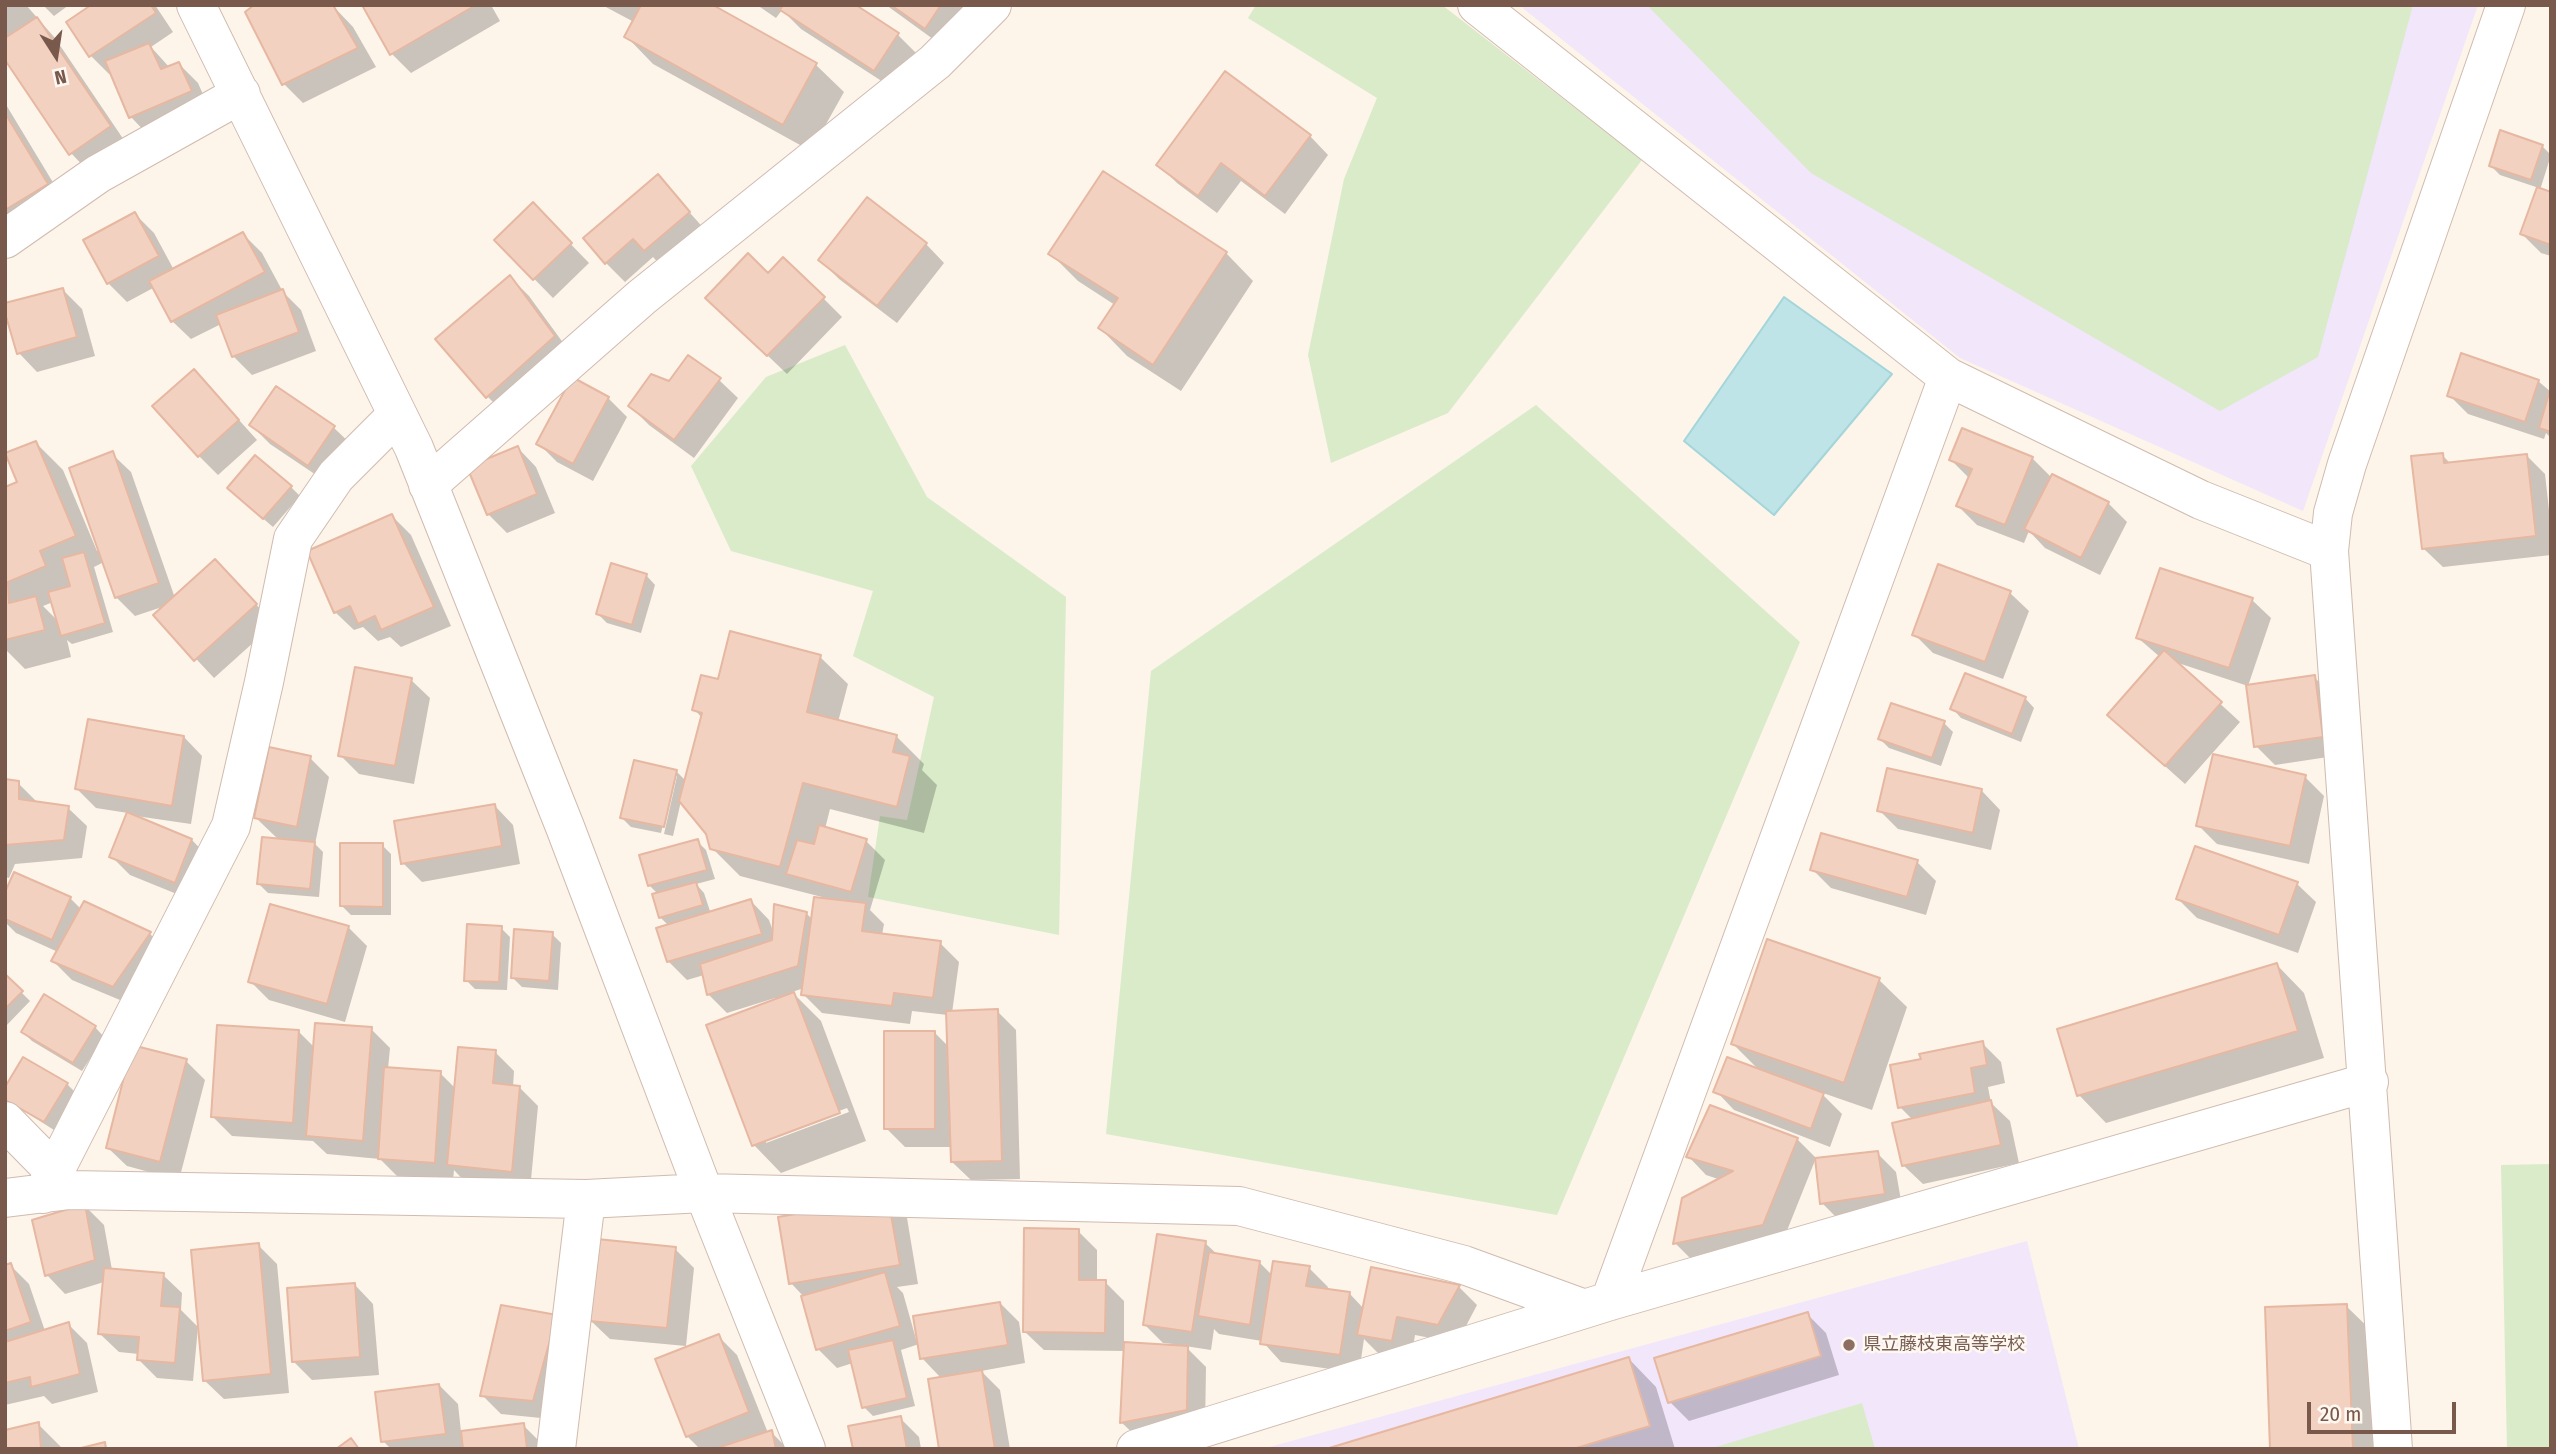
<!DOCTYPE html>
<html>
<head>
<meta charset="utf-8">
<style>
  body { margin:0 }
  #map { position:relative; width:2556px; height:1454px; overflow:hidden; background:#fdf4ea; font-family:"Fira Sans Condensed",sans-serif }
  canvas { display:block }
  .frame { position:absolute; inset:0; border:7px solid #79594c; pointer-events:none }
  .north { position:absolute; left:21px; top:21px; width:70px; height:70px; -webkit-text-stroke:5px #fff8f1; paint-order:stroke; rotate:168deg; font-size:19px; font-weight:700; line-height:28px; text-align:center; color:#79594c }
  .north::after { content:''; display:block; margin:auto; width:24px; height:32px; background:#79594c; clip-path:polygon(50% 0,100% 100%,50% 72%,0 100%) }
  .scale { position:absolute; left:2307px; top:1402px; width:149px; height:32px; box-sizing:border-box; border:4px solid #79594c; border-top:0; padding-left:9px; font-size:21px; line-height:24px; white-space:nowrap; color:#79594c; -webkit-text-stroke:5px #fff8f1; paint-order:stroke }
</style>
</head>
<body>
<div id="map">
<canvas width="2556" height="1454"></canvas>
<div class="frame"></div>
<div class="north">N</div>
<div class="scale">20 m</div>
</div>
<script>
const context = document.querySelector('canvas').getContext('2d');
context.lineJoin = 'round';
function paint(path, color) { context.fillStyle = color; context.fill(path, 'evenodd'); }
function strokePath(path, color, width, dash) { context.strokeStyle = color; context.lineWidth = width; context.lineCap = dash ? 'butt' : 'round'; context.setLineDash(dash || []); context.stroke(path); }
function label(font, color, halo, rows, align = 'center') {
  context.font = font + ' "Fira Sans Condensed","Noto Sans JP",sans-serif'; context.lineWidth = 5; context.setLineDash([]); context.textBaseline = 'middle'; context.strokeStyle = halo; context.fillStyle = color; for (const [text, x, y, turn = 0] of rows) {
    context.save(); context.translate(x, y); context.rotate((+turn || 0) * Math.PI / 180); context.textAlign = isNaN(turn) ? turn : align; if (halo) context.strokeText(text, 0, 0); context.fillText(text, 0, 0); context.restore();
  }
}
const education = new Path2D(`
  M1519 5H2478L2303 511 1960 358Z
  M2027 1241 2079 1449H1262Z`);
const green = new Path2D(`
  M1256 5H1442L1642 160 1448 413 1331 463 1308 355 1344 179 1377 98 1248 18Z
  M1647 5H2413L2318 357 2220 411 1811 173Z
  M845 345 927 497 1066 597 1059 935 868 897 880 816 907 820 934 697 853 656 873 591 731 551 691 466 766 377Z
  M1536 405 1800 642 1557 1215 1106 1134 1151 671Z
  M2551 1164V1449H2507L2501 1165Z
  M1862 1403 1875 1449H1709Z`);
const water = new Path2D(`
  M1784 297 1892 374 1774 515 1684 441Z`);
const shadow = new Path2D(`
  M5 5H26L55 38 128 146 89 172 71 153 5 57Z
  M43 5H69L54 16Z
  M94 5H155L173 32 151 47 170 68 179 64 198 83 210 110 149 136 131 117 112 72 109 74 90 55Z
  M364 5H491L500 21 411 73 392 54Z
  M602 5H709L816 65 844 92 811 151 653 64 626 36 634 22Z
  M757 5H852L898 35 916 53 894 89 801 29 782 10 776 18Z
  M886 5H967L944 47Z
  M334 7 353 27 376 67 303 103 284 84Z
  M5 103 66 204 5 220Z
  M1310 136 1328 155 1285 214 1241 181 1217 213 1177 183 1158 164Z
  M2542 146 2551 155 2540 190 2551 194V256L2541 253 2522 234 2539 188 2500 175 2491 166Z
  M658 177 707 232 664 269 653 257 625 282 606 263Z
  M533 205 589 263 553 298 496 240Z
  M135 214 154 233 174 270 243 234 262 253 283 292 301 310 316 351 252 375 233 356 221 324 191 339 172 321 155 287 127 302 108 283 85 240Z
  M926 244 944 263 897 323 839 279 820 260Z
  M1050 253H1226L1253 281 1181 391 1127 356 1100 328 1115 305 1078 281Z
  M768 275 823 298 842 317 787 374 726 316Z
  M510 277 529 296 572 355 506 415 487 396Z
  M63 290 82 309 95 356 37 372 19 353Z
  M719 380 738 398 694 458 649 425 630 406Z
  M2538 381 2551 392V438L2546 433 2544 439 2468 414 2449 395Z
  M276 388 334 428 353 446 328 483 270 444 251 425Z
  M212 390 257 440 218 475 199 456Z
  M608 398 627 417 593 481 557 462 538 443Z
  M36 443 63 470 97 551 100 550 112 454 131 472 175 598 234 580 274 624 214 678 156 616 168 605 135 616 116 597 104 562 94 567 113 632 72 644 67 640 71 657 25 669 5 649V489L19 483ZM53 602 58 621 43 606Z
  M518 448 536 467 555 513 507 533 488 514Z
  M2442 455 2451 464 2526 455 2545 474 2551 528V555L2443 567 2424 549Z
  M2032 458 2052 478 2108 503 2127 522 2100 575 2045 548 2029 531 2024 543 1977 525 1958 506 1970 479 1951 460Z
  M291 487 300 496 273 527 238 497Z
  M392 516 411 535 451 626 401 647 390 637 378 641 363 627 354 630 335 612Z
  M646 575 655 585 641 633 607 623 598 614Z
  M2010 593 2029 611 2003 679 1933 653 1914 634Z
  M2252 600 2271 618 2248 686 2175 662 2240 722 2185 784 2128 733 2160 657 2138 638Z
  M820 657 848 684 838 722 896 736 924 764 922 770 937 785 924 833 830 809 825 829 866 841 885 860 870 910 884 924 882 935 940 943 959 962 952 1013 997 1011 1016 1030 1020 1179 971 1180 952 1162V1147H905L886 1128 935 1033 949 1047 948 1015 912 1011 910 1024 822 1013 803 994 804 988 792 992 821 1021 866 1141 781 1173 754 1145 775 998 727 1013 708 994 704 975 687 980 668 961 669 926 660 917 658 894 649 885 697 841 706 850 715 879 696 884 704 893 711 914 751 901 769 920 774 934 807 914 813 920 826 900V898L740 876 712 848 707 833 681 801 673 836 664 834 677 776H674L661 833 631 827 622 818 676 771 686 781 702 718 694 709 719 681ZM847 1108 849 1112 766 1143V1139Z
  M2314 677 2333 696 2341 755 2275 765 2256 746Z
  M411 680 430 698 414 784 359 774 340 755Z
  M2025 698 2034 708 2021 742 1961 718 1952 708Z
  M1944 723 1953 732 1941 766 1889 748 1880 739Z
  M184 737 202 756 191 824 129 815 192 840 210 859 194 901 130 875 111 856 128 813 96 808 77 789Z
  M310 758 329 777 315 844 323 852 319 897 268 893 259 884 279 840 256 818Z
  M2305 777 2324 796 2309 864 2217 844 2198 825Z
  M5 781 18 783 37 802 68 808 87 826 82 858 15 864 9 878 5 877Z
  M1982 791 2000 810 1991 850 1898 829 1879 810Z
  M495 806 513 825 520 864 422 882 403 863Z
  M382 845 391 854V915H351L342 906Z
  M1917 862 1936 881 1926 915 1831 888 1812 869Z
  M2297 884 2316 902 2298 953 2197 918 2178 899Z
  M5 896 70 898 81 909 84 903 150 934 169 952 132 1005 72 980 53 961 58 952 16 933 5 922Z
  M348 927 367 946 345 1022 269 1000 250 981Z
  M501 928 510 937 507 990 475 989 466 980Z
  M552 934 561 943 558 990 522 987 513 978Z
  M1768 941 1879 980 1907 1007 1872 1110 1820 1092 1842 1114 1830 1147 1734 1110 1716 1091 1760 1071 1733 1044Z
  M2277 965 2304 993 2324 1058 2106 1123 2079 1095Z
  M5 976 30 1001 5 1027Z
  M95 1027 104 1037 82 1071 32 1041 23 1032Z
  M371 1029 390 1048 388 1069 440 1073 456 1089 495 1052 514 1071 513 1087H519L538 1106 530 1190 467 1184 454 1170 453 1181 398 1177 380 1159 327 1154 313 1141 232 1136 213 1117 299 1032 315 1048Z
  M1982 1043 2001 1062 2005 1083 1988 1087 1991 1103 2010 1121 2019 1163 1923 1184 1904 1166 1913 1120 1900 1107 1923 1061Z
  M186 1061 205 1080 179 1180 127 1166 108 1148Z
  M67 1084 76 1093 54 1130 5 1099Z
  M1797 1139 1816 1158 1782 1243 1694 1262 1675 1243 1721 1180 1706 1175 1688 1156Z
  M1877 1153 1896 1172 1903 1212 1841 1222 1822 1203Z
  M888 1199 907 1218 918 1284 897 1287 903 1293 916 1339 1000 1303 1019 1322 1025 1363 981 1371 1000 1390 1010 1449H941V1378L922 1358 919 1344 901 1350 915 1406 873 1416 864 1407 853 1363 837 1368 818 1349 804 1297 791 1283Z
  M85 1206 104 1225 112 1270 163 1275 182 1293 181 1310 198 1327 193 1381 157 1378 138 1359 139 1354 119 1352 100 1334 104 1282 65 1294 47 1275Z
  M1078 1231 1097 1250V1282H1105L1124 1301V1344L1173 1347V1344L1163 1343 1144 1324 1205 1243 1218 1255 1259 1262 1272 1275 1309 1268 1328 1287 1327 1290 1350 1294 1364 1309 1459 1287 1477 1305 1457 1343 1415 1335 1411 1359 1378 1353 1364 1339 1359 1373 1281 1362 1262 1341 1219 1334 1214 1329 1211 1350 1185 1346 1206 1367 1205 1428 1140 1440 1121 1422 1125 1351 1044 1350 1025 1332Z
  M258 1245 277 1264 289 1393 224 1399 205 1381Z
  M675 1249 694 1268 686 1346 610 1339 591 1321Z
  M10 1265 29 1284 45 1331 68 1324 87 1343 98 1392 52 1404 44 1396 5 1405V1267Z
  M355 1285 373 1304 379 1375 312 1380 293 1361Z
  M2346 1306 2374 1333 2379 1449H2272Z
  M1807 1314 1826 1333 1839 1375 1689 1421 1670 1402Z
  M556 1316 551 1419 501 1414 482 1395Z
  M718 1336 737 1355 768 1433 771 1432 788 1449H700L687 1436Z
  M1629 1359 1656 1387 1675 1449H1332Z
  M439 1385 458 1404 461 1432 523 1425 542 1444 543 1449H391L383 1441Z
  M900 1418 919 1437 921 1449H855Z
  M38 1424 63 1449H5Z`);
const building = new Path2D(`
  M91 5H151L156 13 89 57 66 22Z
  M254 5H333L358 48 282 85 245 12Z
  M362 5H476L390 55Z
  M641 5H713L817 63 783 125 624 37Z
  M783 5H856L899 33 874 71 780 10Z
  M891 5H941L925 29Z
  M37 17 111 126 69 155 5 60V38Z
  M149 43 161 69 179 62 192 91 129 118 105 61Z
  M1225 71 1311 135 1265 196 1221 163 1198 196 1156 165Z
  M5 113 48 184 5 210Z
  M2500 130 2543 145 2531 180 2489 166Z
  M1103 171 1227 252 1153 365 1098 328 1118 298 1048 254Z
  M658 174 690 212 644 251 633 239 605 264 583 238Z
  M2537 187 2551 192V245L2520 234Z
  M867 197 927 243 877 306 818 260Z
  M533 202 572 243 533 280 494 240Z
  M135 212 159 256 107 284 83 240Z
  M243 232 265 272 171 322 149 281Z
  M748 253 768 273 783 257 825 297 767 356 705 298Z
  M510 275 555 336 486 398 435 339Z
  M63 288 77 337 17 354 5 313V303Z
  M283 289 299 332 232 357 216 315Z
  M2461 353 2539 380 2525 422 2447 396Z
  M688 355 721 378 674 440 628 406 651 374 669 381Z
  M194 369 239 420 198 457 152 406Z
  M572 377 609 397 573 464 536 444Z
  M276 386 335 426 308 466 249 425Z
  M2551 386V432L2539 428Z
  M1962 428 2033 457 2005 525 1956 506 1972 469 1949 460Z
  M36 441 76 536 40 551 46 566 8 582 9 603 36 596 45 630 5 640V487L17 482 5 453Z
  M518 446 537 494 487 515 467 467Z
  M113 451 159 583 115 598 69 468Z
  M2443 453 2444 463 2527 454 2536 536 2422 549 2411 456Z
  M255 455 292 486 263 519 227 488Z
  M2052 474 2109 502 2081 558 2024 529Z
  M392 514 434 607 381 630 375 616 358 624 350 606 334 613 307 551Z
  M84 552 105 623 61 636 48 592 70 586 62 558Z
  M215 559 257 604 194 661 153 615Z
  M611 563 647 574 632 625 596 614Z
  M1938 564 2011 591 1985 662 1912 635Z
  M2160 568 2253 598 2229 668 2136 638Z
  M730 631 821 655 807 712 897 735 893 752 910 756 897 807 803 783 780 867 710 849 706 834 679 801 702 713 692 710 701 675 718 679Z
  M2164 650 2222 702 2165 766 2107 715Z
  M355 667 412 678 395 766 338 756Z
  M1965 673 2026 697 2012 734 1950 709Z
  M2315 675 2323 737 2254 747 2246 685Z
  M1891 703 1945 721 1932 758 1878 739Z
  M88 719 184 736 172 806 75 789Z
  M269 747 311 756 297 827 254 818Z
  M2213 754 2306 775 2290 846 2196 826Z
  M634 760 677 770 664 827 620 818Z
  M1887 768 1982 789 1973 833 1877 811Z
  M5 779 19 781V799L69 806 64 840 5 845Z
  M495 804 502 846 401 864 394 821Z
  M127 812 192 839 175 883 109 857Z
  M819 825 867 839 851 892 786 874 797 840 814 844Z
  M1821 833 1918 860 1907 897 1810 870Z
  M262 837 315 842 310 889 257 884Z
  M698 839 707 870 648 886 639 855Z
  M340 843H383V907L340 906Z
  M2195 846 2298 882 2279 935 2176 899Z
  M14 872 71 897 52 940 5 919V892Z
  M696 882 703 905 659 918 652 894Z
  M814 897 866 903 862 931 941 941 933 998 894 993 892 1006 801 995Z
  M751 899 762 934 667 962 656 928Z
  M84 901 151 932 113 987 51 961Z
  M270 904 349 926 327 1004 248 982Z
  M774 904 807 912 798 966 707 995 700 964 772 940Z
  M467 924 502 926 499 982 464 981Z
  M514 929 553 932 549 981 511 978Z
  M1767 939 1880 978 1844 1083 1731 1044Z
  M2277 963 2298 1031 2077 1096 2057 1029Z
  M5 974 23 991 5 1009Z
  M794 992 840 1113 752 1146 706 1025Z
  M44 994 96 1026 73 1063 21 1032Z
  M998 1009 1002 1161 951 1162 946 1011Z
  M315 1023 372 1027 363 1141 306 1136Z
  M217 1025 299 1030 293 1123 211 1117Z
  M884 1031H935V1129H884Z
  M1983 1041 1987 1065 1971 1068 1975 1093 1898 1108 1890 1065 1921 1059 1919 1054Z
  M132 1045 187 1059 160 1162 106 1148Z
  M458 1047 496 1050 493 1083 520 1086 512 1172 447 1165Z
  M23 1057 68 1083 44 1122 5 1100V1087Z
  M1727 1057 1824 1093 1811 1129 1713 1092Z
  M384 1067 441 1071 435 1163 378 1159Z
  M1991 1100 2001 1145 1902 1166 1892 1123Z
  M1710 1105 1798 1138 1763 1225 1673 1244 1682 1198 1733 1171 1686 1157Z
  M1878 1151 1885 1194 1820 1204 1815 1158Z
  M888 1198 900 1265 789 1284 778 1217Z
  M85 1204 95 1260 45 1276 32 1220Z
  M1024 1228 1079 1229V1280H1106L1105 1333 1023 1332Z
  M1157 1234 1206 1241 1192 1332 1143 1325Z
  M597 1239 676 1247 667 1328 589 1321Z
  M259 1243 271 1374 203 1381 191 1250Z
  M1209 1252 1260 1261 1250 1325 1198 1316Z
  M1273 1261 1310 1266 1306 1286 1350 1292 1340 1355 1260 1344Z
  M11 1263 31 1322 5 1331V1265Z
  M1371 1267 1460 1285 1438 1325 1397 1317 1392 1341 1357 1335Z
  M104 1268 164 1273 161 1306 180 1307 175 1363 137 1360 139 1337 98 1334Z
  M885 1272 900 1326 816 1350 801 1296Z
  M355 1283 360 1357 292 1362 287 1288Z
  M1000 1302 1008 1345 920 1359 913 1316Z
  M2347 1304 2353 1449H2270L2265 1307Z
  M501 1305 557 1315 533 1401 480 1396Z
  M1808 1312 1821 1356 1668 1403 1654 1358Z
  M69 1322 80 1374 31 1387 30 1377 5 1383V1342Z
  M719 1334 749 1412 686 1437 655 1359Z
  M893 1340 907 1398 862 1408 848 1350Z
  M1124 1342 1188 1346 1187 1410 1120 1423Z
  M1629 1357 1650 1426 1573 1449H1326Z
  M982 1370 995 1449H939L928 1379Z
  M439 1384 446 1434 381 1442 375 1392Z
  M901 1416 907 1449H853L848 1426Z
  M39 1422 41 1449H5V1430Z
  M524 1423 527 1449H463L461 1431Z
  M772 1430 776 1449H720V1447Z
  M351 1438 359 1449H336Z
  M105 1442 106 1449H77Z`);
const minor = new Path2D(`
  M196 5 414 448 565 827 704 1193 806 1449
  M1477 5 1948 377 2201 500 2329 551
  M5 239 98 174 241 94
  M428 485 642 297 935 62 992 5
  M5 1121 55 1172
  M43 1194 231 826 264 682 293 539 336 476 397 415
  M5 1198 70 1190 586 1199 704 1193 1239 1206 1464 1265 1585 1309
  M1610 1301 1948 377
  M556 1449 586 1199
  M1136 1449 1610 1301 2369 1082
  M2393 1449 2329 551 2333 513 2347 464 2506 5`);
const markers = [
  [1849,1345,7,"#8d6e63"]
];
const educationNames = [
  ["県立藤枝東高等学校",1863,1345]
];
paint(education, '#f1e6fa');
paint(green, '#d9ebc8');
paint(water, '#bee4e7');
strokePath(water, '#a4d5d9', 2);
paint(shadow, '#0003');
paint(building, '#f3d1c1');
strokePath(building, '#e6b7a1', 2);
strokePath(minor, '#d0bbaf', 40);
strokePath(minor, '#fff', 38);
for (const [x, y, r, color] of markers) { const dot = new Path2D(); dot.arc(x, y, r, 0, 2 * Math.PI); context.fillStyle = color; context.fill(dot); strokePath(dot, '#fff8f1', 2.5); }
label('18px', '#785e54', '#fff8f1', educationNames, 'left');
</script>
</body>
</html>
